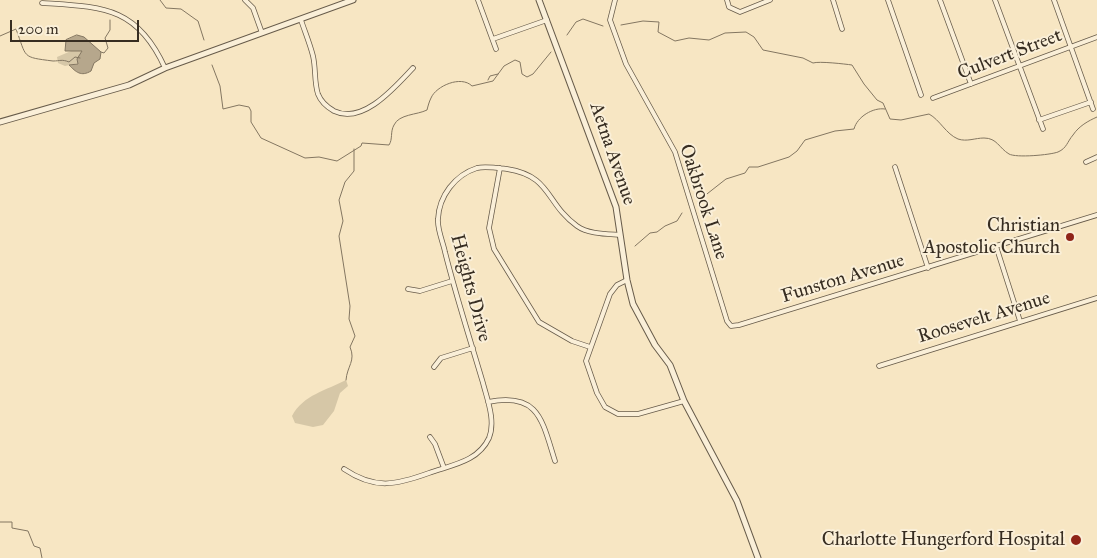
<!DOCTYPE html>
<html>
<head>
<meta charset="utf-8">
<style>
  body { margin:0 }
  #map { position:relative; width:1097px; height:558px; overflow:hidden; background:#f7e6c3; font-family:"IM FELL Great Primer",serif }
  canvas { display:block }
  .scale { position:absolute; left:10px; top:20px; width:129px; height:22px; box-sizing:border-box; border:2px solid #372d21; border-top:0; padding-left:6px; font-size:15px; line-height:18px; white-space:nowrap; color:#372d21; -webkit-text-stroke:4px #faefd8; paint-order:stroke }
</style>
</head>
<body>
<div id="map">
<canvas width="1097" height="558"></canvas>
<div class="scale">200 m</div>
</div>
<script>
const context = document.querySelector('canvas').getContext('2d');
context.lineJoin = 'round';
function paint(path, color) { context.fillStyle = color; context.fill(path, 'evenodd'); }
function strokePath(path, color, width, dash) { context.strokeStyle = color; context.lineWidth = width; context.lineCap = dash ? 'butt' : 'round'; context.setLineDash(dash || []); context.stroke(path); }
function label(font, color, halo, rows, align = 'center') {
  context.font = font + ' "IM FELL Great Primer",serif'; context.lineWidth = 4; context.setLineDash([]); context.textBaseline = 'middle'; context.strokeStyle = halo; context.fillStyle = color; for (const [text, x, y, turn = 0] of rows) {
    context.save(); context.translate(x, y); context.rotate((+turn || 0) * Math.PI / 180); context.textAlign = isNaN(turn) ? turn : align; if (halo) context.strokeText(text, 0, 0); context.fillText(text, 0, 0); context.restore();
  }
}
const green = new Path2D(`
  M71 51H82L79 63 65 66 58 63 57 57Z
  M346 380 348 386 340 393 334 411 323 425 313 427 295 423 292 416C303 395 327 390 346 380Z`);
const water = new Path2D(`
  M77 35 84 37 101 52 100 59 94 63 91 71C81 77 76 72 69 65L78 64 77 59 82 51H65L66 40Z`);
const stream = new Path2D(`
  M160 0 166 8 181 9 195 19 198 21 204 40
  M621 25 643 21 659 22 658 32 675 41 689 38 709 40 725 33 746 32 754 37 763 50 803 58 813 63C819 61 845 64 852 65L864 84 877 100 883 103 890 119 901 120 929 114C940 120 946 134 958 139 967 142 975 138 984 138 997 138 999 148 1009 154 1016 158 1050 155 1058 152 1067 148 1067 142 1073 135 1079 126 1088 121 1097 117
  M567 35 576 22 583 19 603 26
  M0 36 16 29C27 58 21 57 53 61 60 61 62 59 69 62L75 57 80 58
  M101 52 104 53 108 48 105 38 110 30V20
  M212 65 220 86 223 109 239 105 249 107 251 111V122L261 138 305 158 319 157 337 161 361 146 362 143 389 145C393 139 390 132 394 125 399 114 417 115 427 110 428 106 429 102 431 98 436 86 461 75 472 86L493 81 504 66 515 60 520 62 522 74 527 77 533 74 551 52
  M488 80 490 76 498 74
  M698 201 726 179 745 173 749 167H758L789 157 797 151 805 140 835 131 854 129C857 117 873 107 885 109
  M635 246 650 233 657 232 665 226 677 221 682 213
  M346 380C347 366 356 361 350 347L355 336 349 319 350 306 339 236 343 221 339 200 345 182 354 171V149
  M0 522H12V528L28 531 34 546 40 548 42 558`);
const minor = new Path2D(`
  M245 0 253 8 262 33
  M478 0 496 49
  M615 0 610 20 626 64 675 152 727 321 731 326 739 325 1097 215
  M727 0 729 7 740 12 770 0
  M833 0 842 29
  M888 0 921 95
  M940 0 971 84
  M995 0 1043 129
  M1054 0 1093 109
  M42 3C102 7 137 6 165 68
  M301 20C305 32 310 44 313 56 316 69 314 82 318 94 321 102 327 107 334 111 363 125 395 87 413 68
  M493 39 547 20
  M933 98 1097 37
  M1039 120 1091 102
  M1086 162 1097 157
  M895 167 928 268
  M500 168 489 228 494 249 539 322 572 341 590 347
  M996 246 1020 321
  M627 280 617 285 610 294 586 361 597 393 605 407 618 414H638L684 401
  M408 289 420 291 452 281
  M879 366 1097 298
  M434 367 441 358 473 348
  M488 402C539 392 542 420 555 461
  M430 437 435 444 444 468
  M344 469C375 490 396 485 429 473 451 465 478 462 489 438 496 421 487 399 483 383 470 339 456 296 445 252 443 242 437 229 438 219 439 196 455 175 477 168 485 166 498 168 507 169 552 176 545 203 577 226 588 234 607 234 620 235`);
const tertiary = new Path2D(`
  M539 0 616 207 627 280 633 304 655 345 670 365 684 401 737 501 758 558
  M0 122 129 85 165 68 353 0`);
const markers = [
  [1070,237,5,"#8f2418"],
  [1076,540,6,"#8f2418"]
];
const streetNames = [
  ["Culvert Street",1010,55,-21],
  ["Aetna Avenue",612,154,71],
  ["Oakbrook Lane",703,202,72],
  ["Funston Avenue",843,279,-17],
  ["Heights Drive",470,288,75],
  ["Roosevelt Avenue",984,318,-17]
];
const poiNames = [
  ["Christian",1060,226],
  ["Apostolic Church",1060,248],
  ["Charlotte Hungerford Hospital",1065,540]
];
paint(green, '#d6c7a7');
paint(water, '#b6a78c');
strokePath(water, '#837661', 1);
strokePath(stream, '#837661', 1);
strokePath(minor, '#675b4a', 5.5);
strokePath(tertiary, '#675b4a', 7);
strokePath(minor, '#faefd8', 4);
strokePath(tertiary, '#faefd8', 5);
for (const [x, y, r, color] of markers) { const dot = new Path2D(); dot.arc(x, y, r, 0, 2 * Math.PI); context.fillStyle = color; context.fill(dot); strokePath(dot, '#faefd8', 2); }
label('19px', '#372d21', '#faefd8', streetNames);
label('19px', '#372d21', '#faefd8', poiNames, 'right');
</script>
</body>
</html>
